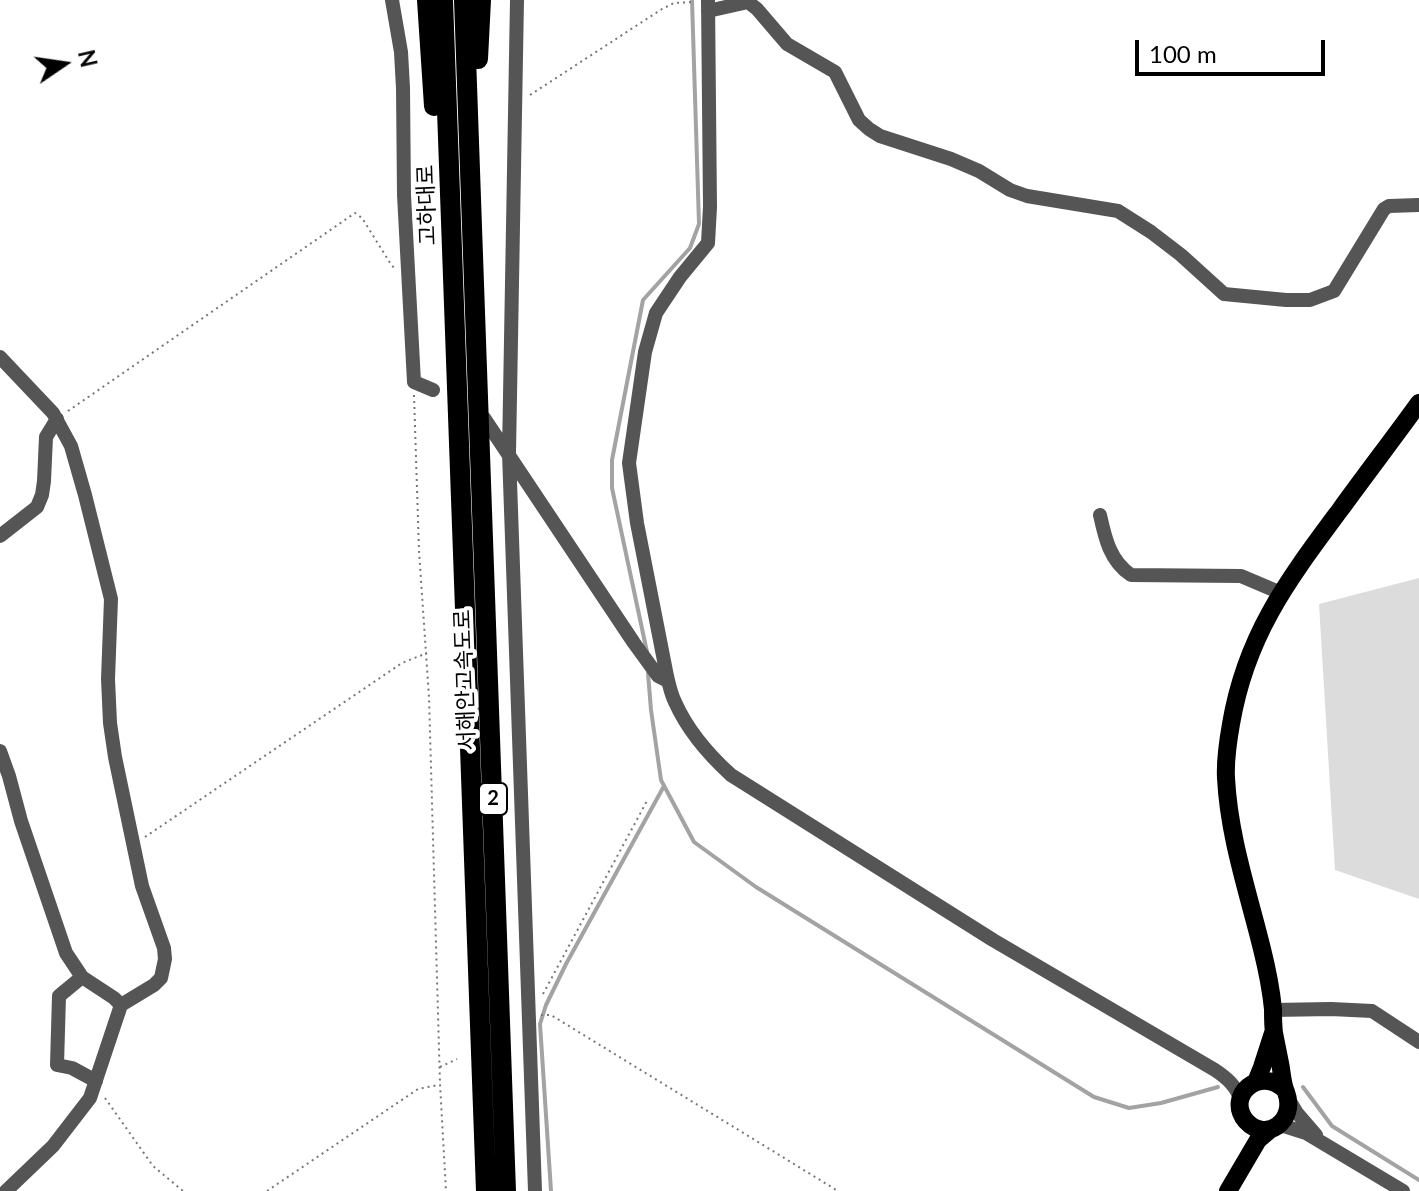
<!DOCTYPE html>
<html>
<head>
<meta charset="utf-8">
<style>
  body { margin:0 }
  #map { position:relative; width:1419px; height:1191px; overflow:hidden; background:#fff; font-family:Lato,sans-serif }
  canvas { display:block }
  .north { position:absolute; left:24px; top:24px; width:80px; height:80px; -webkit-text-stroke:6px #fff; paint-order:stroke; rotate:77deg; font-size:22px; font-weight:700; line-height:32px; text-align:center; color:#000 }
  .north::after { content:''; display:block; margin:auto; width:28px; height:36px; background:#000; clip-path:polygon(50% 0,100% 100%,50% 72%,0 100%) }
  .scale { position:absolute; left:1135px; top:40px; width:190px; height:36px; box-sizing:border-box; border:4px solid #000; border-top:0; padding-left:10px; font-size:24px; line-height:28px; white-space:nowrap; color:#000; -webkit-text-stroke:6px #fff; paint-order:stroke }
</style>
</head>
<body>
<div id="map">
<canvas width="1419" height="1191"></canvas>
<div class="north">N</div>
<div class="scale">100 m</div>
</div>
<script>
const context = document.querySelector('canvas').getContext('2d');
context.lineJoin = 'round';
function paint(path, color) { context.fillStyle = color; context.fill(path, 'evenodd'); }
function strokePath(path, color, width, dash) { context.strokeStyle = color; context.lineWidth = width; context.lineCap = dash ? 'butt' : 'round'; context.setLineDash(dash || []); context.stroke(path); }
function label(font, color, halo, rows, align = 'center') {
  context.font = font + ' Lato,"Noto Sans KR",sans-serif'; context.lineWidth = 8; context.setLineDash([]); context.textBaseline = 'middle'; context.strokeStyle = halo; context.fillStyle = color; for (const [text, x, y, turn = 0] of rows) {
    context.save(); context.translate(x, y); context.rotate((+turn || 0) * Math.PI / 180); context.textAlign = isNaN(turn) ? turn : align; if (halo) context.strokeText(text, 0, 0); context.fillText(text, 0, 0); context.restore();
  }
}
const green = new Path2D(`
  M1419 578V899L1335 870 1319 604Z`);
const stream = new Path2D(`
  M647 652 612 488V460L643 300 690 248 699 224 692 0
  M648 673 651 710 661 780 694 842 756 887 1094 1097 1129 1108 1161 1103 1218 1087
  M1303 1087 1332 1126 1419 1180
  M551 1191 540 1024 546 1005 566 964 664 786`);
const path = new Path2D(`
  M530 95 662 9 674 3 692 2
  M414 395 419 551 429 697 440 1084 446 1191
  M68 411 355 213 362 218 392 266 395 268
  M145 837 402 663 427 653
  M543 994 648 799
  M541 1015H551L838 1191
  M440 1067 457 1059
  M105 1098 153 1166 183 1191
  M267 1191 418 1089 438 1085`);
const minor = new Path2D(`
  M392 0 401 52 403 88 404 195 414 382 433 390
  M517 0 509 453 535 1191
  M708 0 710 207 708 243 680 277 656 313 645 352 629 463 637 523 667 676C669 685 671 694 675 702 687 729 709 755 731 775L993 940 1215 1070C1227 1078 1236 1086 1241 1100
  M708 11 748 2 757 9 787 44 835 72 859 120 869 129 880 136 951 159 979 171 1010 190 1027 196 1118 211 1151 232 1181 255 1224 294 1286 300H1310L1334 291 1384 209 1389 206 1419 205
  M0 357 53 413 71 446 85 495 111 599 108 679 110 723 115 757 142 886 164 948 165 959 161 978 154 985 121 1005 90 1098 53 1146 6 1191
  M484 418 634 643 658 676 668 681
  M1100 515C1105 538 1110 561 1131 575L1241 576 1281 593
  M0 536 37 507 42 495 44 481 46 437 57 419
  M0 751 9 776 21 821 66 953 82 977 114 998 121 1005
  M82 977 59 996 57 1065 72 1068 96 1081
  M1273 1010 1331 1009 1372 1011 1419 1042
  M1288 1098 1297 1113 1316 1135
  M1271 1128 1284 1126 1306 1133 1403 1191`);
const major = new Path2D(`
  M1256 1082 1262 1067 1273 1033
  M1285 1090C1260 1065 1225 1096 1246 1121 1266 1143 1297 1121 1286 1092 1282 1083 1282 1072 1280 1063 1278 1053 1276 1043 1274 1033 1273 1025 1273 1017 1273 1009 1271 989 1267 969 1262 949 1248 892 1229 837 1226 778 1225 760 1228 741 1231 724 1246 635 1288 580 1340 510 1366 474 1393 439 1419 403
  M1228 1191 1258 1140 1271 1129`);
const highway = new Path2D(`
  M427 0 434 106
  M443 0 486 1191
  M464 0 506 1191
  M478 59 481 0`);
const shields = [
  [493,799,28]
];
const shieldNames = [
  ["2",493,799]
];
const streetNames = [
  ["고하대로",427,205,-92],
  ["서해안고속도로",465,680,-92]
];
paint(green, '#dcdcdc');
strokePath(stream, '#a3a3a3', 4);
strokePath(path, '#777', 2, [2, 4]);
strokePath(minor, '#555', 14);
strokePath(major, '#000', 18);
strokePath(highway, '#000', 20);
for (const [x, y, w] of shields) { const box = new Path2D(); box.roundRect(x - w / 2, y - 16, w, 32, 6); context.fillStyle = '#fff'; context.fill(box); strokePath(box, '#000', 2); }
label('bold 20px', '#000', null, shieldNames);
label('22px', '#000', '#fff', streetNames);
</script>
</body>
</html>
